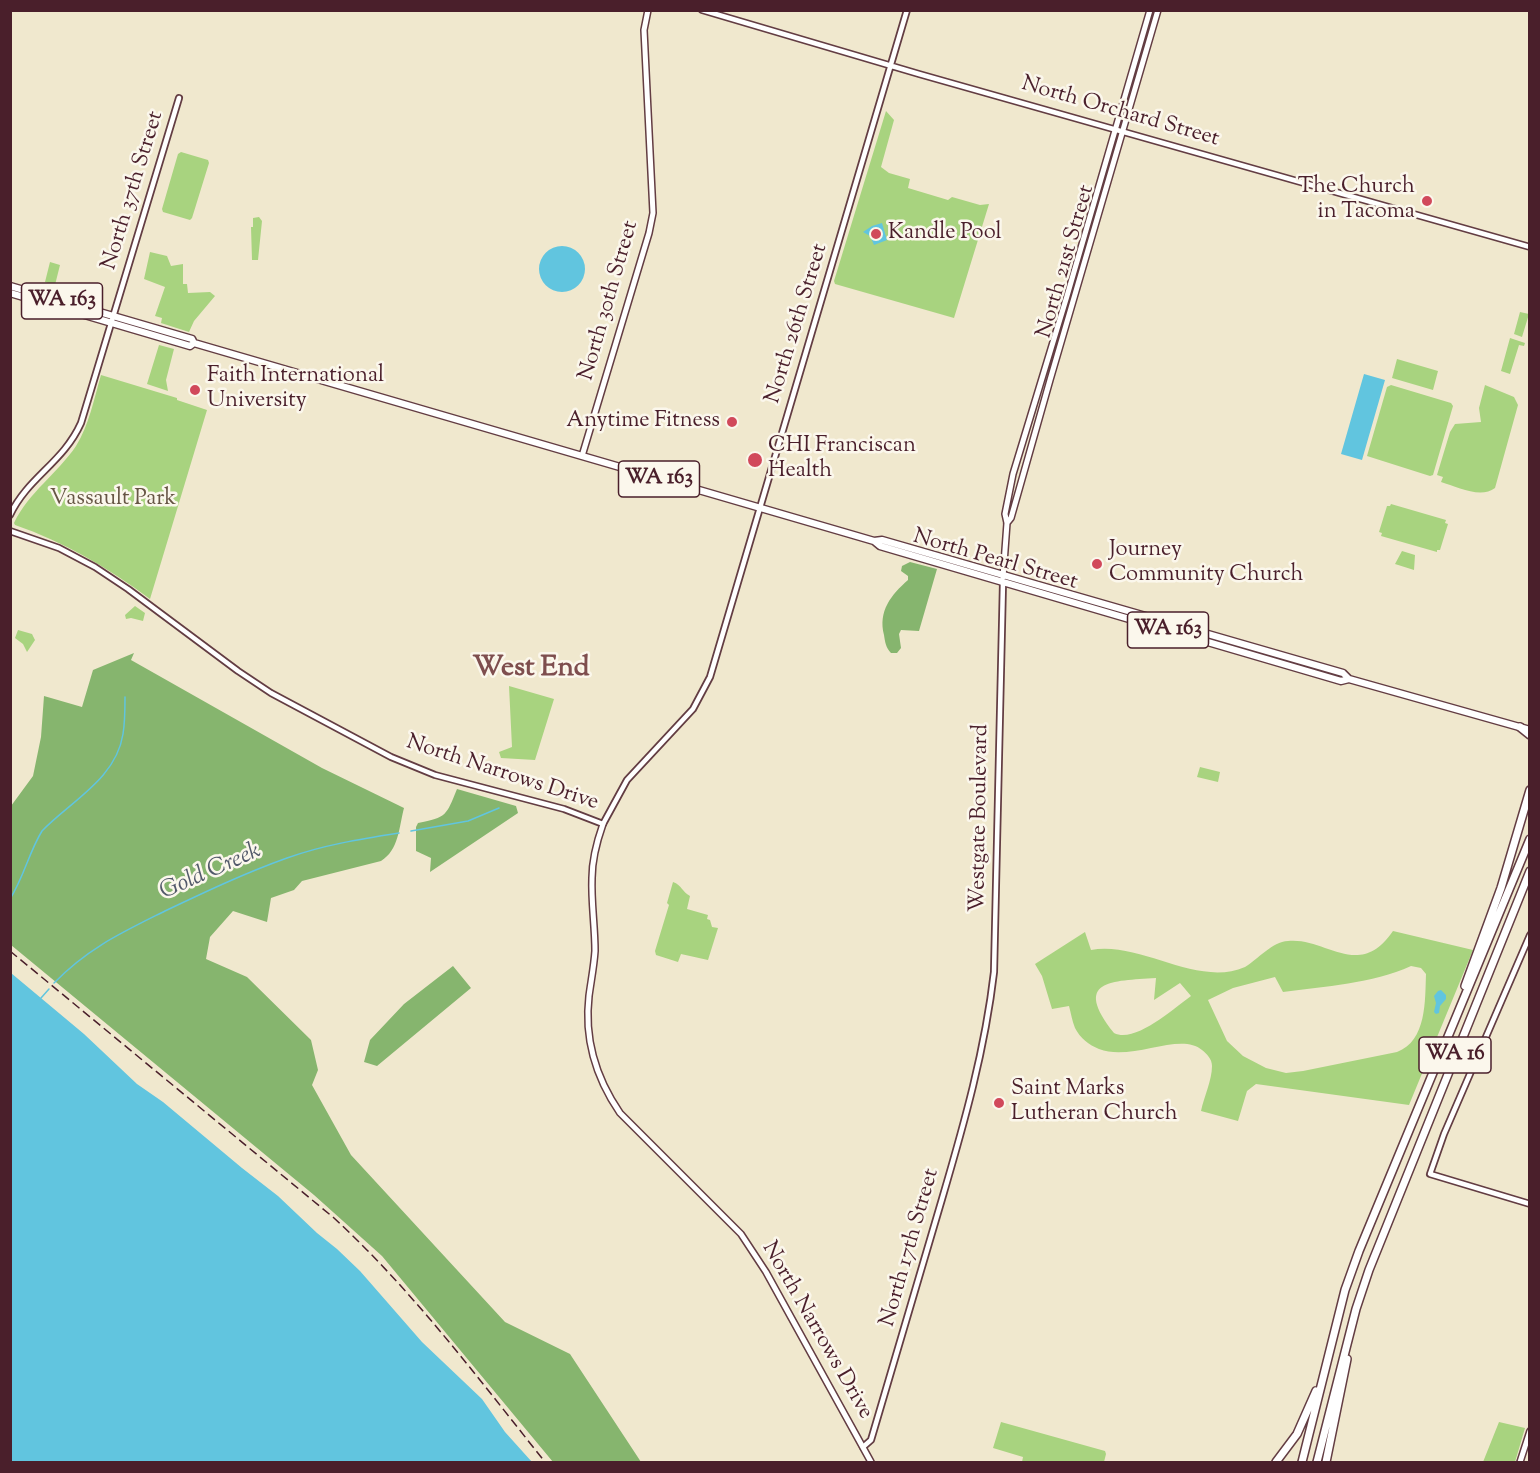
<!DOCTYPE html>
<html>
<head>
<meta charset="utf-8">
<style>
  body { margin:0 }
  #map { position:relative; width:1540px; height:1473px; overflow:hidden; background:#f0e8ce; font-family:"Sorts Mill Goudy",serif }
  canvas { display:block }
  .frame { position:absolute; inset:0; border:12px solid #4a1f2b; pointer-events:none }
</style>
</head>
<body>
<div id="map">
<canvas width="1540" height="1473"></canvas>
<div class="frame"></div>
</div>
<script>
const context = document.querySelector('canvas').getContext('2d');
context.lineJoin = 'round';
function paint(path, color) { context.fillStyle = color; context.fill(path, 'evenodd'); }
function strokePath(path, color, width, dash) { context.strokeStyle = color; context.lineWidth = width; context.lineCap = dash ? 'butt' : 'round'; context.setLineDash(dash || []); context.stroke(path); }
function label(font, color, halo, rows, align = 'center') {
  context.font = font + ' "Sorts Mill Goudy",serif'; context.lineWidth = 5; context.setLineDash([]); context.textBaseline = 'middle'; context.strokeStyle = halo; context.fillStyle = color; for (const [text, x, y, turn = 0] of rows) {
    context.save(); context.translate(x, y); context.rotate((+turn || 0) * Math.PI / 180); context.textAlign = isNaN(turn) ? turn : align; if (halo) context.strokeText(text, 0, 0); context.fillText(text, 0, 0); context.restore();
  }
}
const green = new Path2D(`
  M886 111 894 120 881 167 889 173 910 179 908 188 948 200 952 197 980 205 989 204 954 318 835 284 834 281Z
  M181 152 208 160 209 163 192 218 190 220 163 212 162 209 178 154Z
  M259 217 262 221 258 260H252L251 227H253V218Z
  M150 252 167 256 171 266 183 264V284H187L188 293 210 292 215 296 194 321 189 332 161 323 162 318 155 316 165 287 144 279Z
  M50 262 60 265 55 285 45 282Z
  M1520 312 1529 314 1522 337 1514 334Z
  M1510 338 1525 343 1524 346 1519 345 1510 374 1501 371Z
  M159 345 174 349 166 380 168 391 147 384Z
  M1397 359 1438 371 1433 390 1392 378Z
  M101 375 177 398V400L207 410 150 599C108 568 65 542 15 525L14 523C29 492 57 474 76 446 89 425 94 399 101 375Z
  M1391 385 1451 403 1453 406 1433 475 1430 476 1367 456 1387 387Z
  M1485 385 1514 397 1518 405 1495 488C1481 499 1457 487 1441 482L1443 477 1437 475 1450 432 1455 424 1481 422 1479 408Z
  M1391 504 1446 520 1445 523 1448 524 1440 550H1437V552L1381 536 1382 533 1379 532 1387 506H1390Z
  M1402 551 1415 555 1414 570 1395 564Z
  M135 606 145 613 143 621 131 618 126 619 125 615Z
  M18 630 32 634 35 640 27 652 23 644 15 638Z
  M509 686 554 699 535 760 501 758 499 752 512 747Z
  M1200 767 1220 772 1218 782 1197 777Z
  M673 882C682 885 682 892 690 896L687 909 708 915 707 919 710 920 712 927 718 928 708 960 681 954 678 962 656 955 655 951 669 905 667 903Z
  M1393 931 1473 950 1409 1105 1256 1084 1247 1091 1238 1121 1201 1111C1204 1097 1212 1080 1212 1066 1212 1059 1207 1054 1202 1050 1180 1031 1132 1062 1099 1049 1089 1045 1080 1038 1075 1028 1072 1021 1071 1013 1069 1006L1052 1009 1042 976 1035 964 1085 932 1091 950C1141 941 1197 988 1245 967 1258 959 1272 942 1288 941 1326 937 1359 981 1393 931ZM1411 966 1421 968 1426 974C1425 1000 1427 1041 1397 1052L1303 1071 1286 1073 1266 1068 1243 1056 1227 1041 1208 1000 1233 988 1275 977 1283 992C1325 986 1372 984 1411 966ZM1156 978 1154 1000 1180 983 1191 996C1174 1008 1135 1044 1114 1033 1072 980 1111 981 1156 978Z
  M1001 1422 1105 1451 1106 1454 1104 1462H1022L1023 1457 993 1448Z
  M1499 1422 1525 1428 1515 1462H1483Z`);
const forest = new Path2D(`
  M910 562 937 569 919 631 901 630 899 634 901 648 897 653H891C886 648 885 642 884 635 878 611 891 595 908 580V576L901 571 902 566Z
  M134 653 131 660 322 768 404 808C399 827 399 850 381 861L302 881 294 890 271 898 267 922 233 911 210 937 206 959 247 977 311 1040 318 1070 312 1085 351 1155 505 1322 570 1354 641 1462H553L382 1256 314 1195 11 945V806L33 776 41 737 44 696 82 707 93 670Z
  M457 789 516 806 518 813 430 872 431 858 416 851V827L418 823C447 817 446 816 457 789Z
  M453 966 471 988 377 1066 364 1062 370 1040 404 1004Z`);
const water = new Path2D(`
  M882 223 887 240 874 245 870 236 863 232 872 226Z
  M539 269a23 23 0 1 1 46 0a23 23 0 1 1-46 0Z
  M1364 374 1385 380 1362 460 1341 454Z
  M11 973 84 1034 137 1084 163 1102 242 1168 278 1196 317 1233 337 1249 360 1271 422 1342 482 1399 505 1432 532 1462H11Z
  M1441 990 1446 995V999L1440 1006 1439 1013 1436 1014 1434 1012 1436 1003 1434 996 1438 991Z`);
const stream = new Path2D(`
  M411 831 468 821 499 808
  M10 899C24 877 29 852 42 831 71 801 116 779 123 734 125 722 125 709 125 697
  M54 983C88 948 121 933 165 911 205 892 245 873 287 858 323 845 361 839 399 833
  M41 998 49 989`);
const tertiary = new Path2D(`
  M702 10 919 74 1530 247
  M10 515C28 477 63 463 81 423L179 98
  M10 531 59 548 95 567 128 589 238 671 271 693 391 757 435 775 564 809 603 824 627 780 693 709 710 677 907 10
  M1530 935 1444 1134 1430 1174 1530 1204
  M863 1447 871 1440C895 1360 918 1279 942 1199 964 1124 985 1050 994 972L1003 582`);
const secondary = new Path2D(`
  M582 456 649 233 653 213 644 30 648 10
  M1007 523 1011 518 1050 380 1158 10
  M1003 577 1007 523 1005 514 1013 474 1067 296 1150 10
  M603 824C597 841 592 859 592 878 591 902 595 926 595 951 594 966 591 981 589 996 584 1039 596 1078 620 1113L741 1234 766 1272 871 1462
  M1520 1462 1530 1431`);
const primary = new Path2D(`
  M10 286 192 339 194 343 874 541 882 540 1343 673 1349 679 1530 730
  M10 293 190 346 194 343
  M874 541 880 546 1341 681 1349 679`);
const motorway = new Path2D(`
  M1520 727 1530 735
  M1465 986 1501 888 1530 790
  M1276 1462 1297 1434 1316 1391
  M1302 1462 1345 1290 1359 1251 1530 839
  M1317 1462 1356 1309 1369 1270 1530 871
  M1326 1462 1347 1359`);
const rail = new Path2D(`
  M10 951 334 1218C413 1291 478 1378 545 1462`);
const markers = [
  [1427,201,6,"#d1495b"],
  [876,234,6,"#d1495b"],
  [195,390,6,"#d1495b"],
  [732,422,6,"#d1495b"],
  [755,460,8,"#d1495b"],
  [1097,564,6,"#d1495b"],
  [999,1103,6,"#d1495b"]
];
const shields = [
  [62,301,81],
  [659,479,81],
  [1168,630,81],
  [1455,1055,72]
];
const shieldNames = [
  ["WA 163",62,301],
  ["WA 163",659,479],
  ["WA 163",1168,630],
  ["WA 16",1455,1055]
];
const streetNames = [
  ["North Orchard Street",1120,113,16],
  ["North 37th Street",134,191,-73],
  ["North 21st Street",1067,262,-74],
  ["North 30th Street",610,301,-74],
  ["North 26th Street",798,324,-73],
  ["North Pearl Street",995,561,16],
  ["North Narrows Drive",502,774,18],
  ["Westgate Boulevard",981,818,-89],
  ["North 17th Street",911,1248,-74],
  ["North Narrows Drive",816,1331,60]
];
const poiNames = [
  ["The Church",1415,188,"right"],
  ["in Tacoma",1415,213,"right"],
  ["Kandle Pool",888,234],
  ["Faith International",207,377],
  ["University",207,402],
  ["Anytime Fitness",720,422,"right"],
  ["CHI Franciscan",768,447],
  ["Health",768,472],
  ["Journey",1109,551],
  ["Community Church",1109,576],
  ["Saint Marks",1011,1090],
  ["Lutheran Church",1011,1115]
];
const parkNames = [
  ["Vassault Park",113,500]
];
const waterNames = [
  ["Gold Creek",211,873,-24]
];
const districtNames = [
  ["West End",531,670]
];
paint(green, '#a8d37f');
paint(forest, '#86b56e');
paint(water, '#61c5df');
strokePath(stream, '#61c5df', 1.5);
strokePath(tertiary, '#633d43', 8);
strokePath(secondary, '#633d43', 8);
strokePath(primary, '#633d43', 9);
strokePath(motorway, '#633d43', 10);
strokePath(tertiary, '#fff', 4.5);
strokePath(secondary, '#fff', 5);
strokePath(primary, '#fff', 6);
strokePath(motorway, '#fff', 7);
strokePath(rail, '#4a1f2b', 1.5, [9, 4.5]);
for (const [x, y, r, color] of markers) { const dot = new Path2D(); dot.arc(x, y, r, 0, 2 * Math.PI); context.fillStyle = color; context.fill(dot); strokePath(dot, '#fbf7ec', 2); }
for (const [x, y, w] of shields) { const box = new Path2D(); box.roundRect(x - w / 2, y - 18, w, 36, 4.5); context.fillStyle = '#fbf7ec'; context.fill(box); strokePath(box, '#4a1f2b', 1.5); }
label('bold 21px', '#4a1f2b', null, shieldNames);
label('22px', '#4a1f2b', '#fbf7ec', streetNames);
label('22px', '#4a1f2b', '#fbf7ec', poiNames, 'left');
label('22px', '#654', '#fbf7ec', parkNames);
label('italic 24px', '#52596a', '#fbf7ec', waterNames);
label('bold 28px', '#7e4e4e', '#fbf7ec', districtNames);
</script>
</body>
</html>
